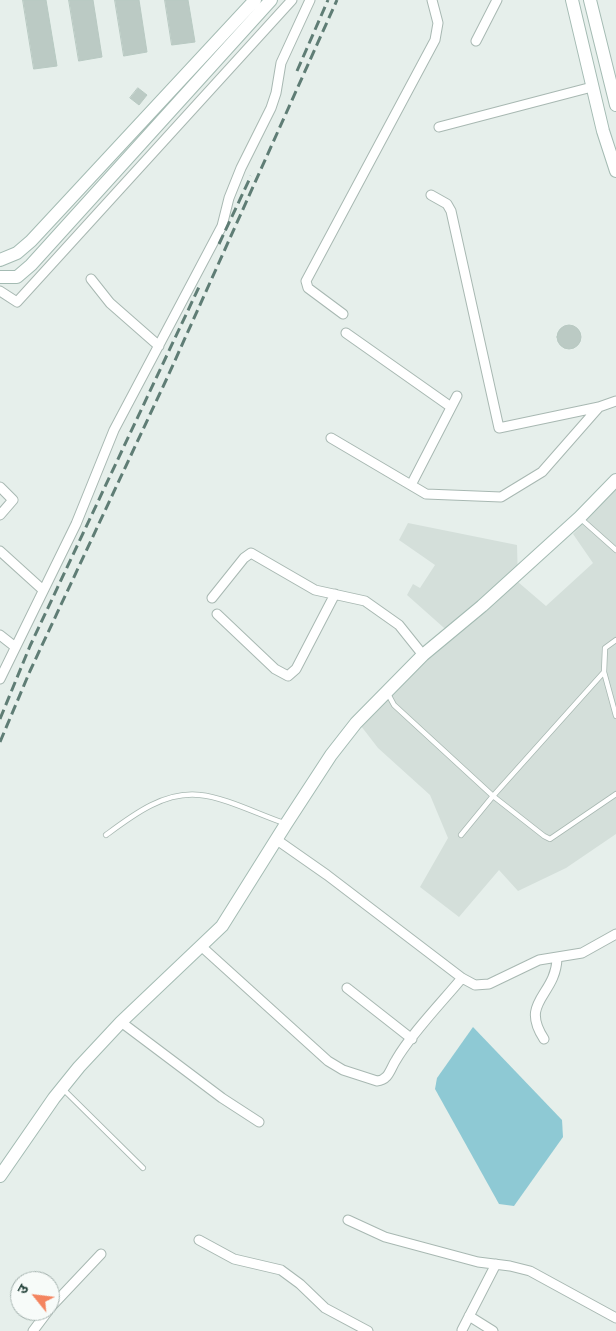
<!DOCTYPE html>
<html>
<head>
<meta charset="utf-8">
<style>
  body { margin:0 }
  #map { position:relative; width:616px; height:1331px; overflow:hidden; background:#e6efeb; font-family:"PT Sans Narrow","Noto Sans Devanagari",sans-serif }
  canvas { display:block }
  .north { position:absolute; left:10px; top:1271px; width:50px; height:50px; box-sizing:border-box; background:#f7fbf9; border:1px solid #a3b1ad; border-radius:50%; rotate:299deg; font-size:14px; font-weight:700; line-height:20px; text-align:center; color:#24423a }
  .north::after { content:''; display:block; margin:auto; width:18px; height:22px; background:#f4845f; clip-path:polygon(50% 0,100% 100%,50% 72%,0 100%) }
</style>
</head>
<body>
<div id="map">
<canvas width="616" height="1331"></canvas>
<div class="north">उ</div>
</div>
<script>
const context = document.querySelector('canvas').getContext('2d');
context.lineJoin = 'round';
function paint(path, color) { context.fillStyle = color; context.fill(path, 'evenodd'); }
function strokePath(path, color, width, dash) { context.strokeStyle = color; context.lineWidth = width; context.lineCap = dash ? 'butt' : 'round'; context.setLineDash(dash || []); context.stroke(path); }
const built = new Path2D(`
  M616 488V834L566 868 518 891 499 870 459 917 420 887 448 838 430 795 378 748 361 726 417 663 452 635 407 595 413 584 420 588 435 565 399 540 408 523 517 545 518 582 546 606 593 563 573 534Z`);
const water = new Path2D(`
  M473 1027 562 1120 563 1137 514 1206 499 1204 435 1089 437 1078Z`);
const building = new Path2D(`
  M23 0H46L57 66 34 69Z
  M69 0H93L102 57 79 61Z
  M115 0H139L147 52 124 56Z
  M165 0H188L195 42 172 45Z
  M138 88 147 95 139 105 130 98Z
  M557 337a12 12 0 1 1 24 0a12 12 0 1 1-24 0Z`);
const lane = new Path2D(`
  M580 518 616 550
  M604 672 616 716
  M387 692 394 705 493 796 604 672 605 648 616 640
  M106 835C133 815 164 791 200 795 224 797 260 815 284 823
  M461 835 493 796 544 836 550 839 616 794
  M62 1088 143 1168`);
const street = new Path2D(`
  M476 41 497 0
  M439 127 592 87
  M431 195 447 204 451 211 499 428 599 407
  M91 279 110 303 159 346
  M0 291 17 302 292 0
  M343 314 308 288 306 281 435 40 438 23 432 0
  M346 333 451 407
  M331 438 426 494 501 497 542 472 599 407 616 401
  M411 485 457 396
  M0 487 13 500 0 515
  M0 551 43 590
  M212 598 244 558 251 553 315 590 365 601 399 625 423 655
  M217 614 275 669 288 676 296 669 335 594
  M0 635 14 646
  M0 679 76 524 114 430 222 226 229 198 241 168 271 108 276 93 281 63 310 0
  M277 840 327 875 462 978 475 985 489 984 539 960 582 953 616 934
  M202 947 328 1061 343 1070 377 1081C389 1080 390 1069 396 1060 411 1034 442 1002 462 978
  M347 988 412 1039
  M121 1022 222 1098 259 1122
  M544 1039C519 1001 556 996 557 958
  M348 1220 385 1237 478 1262 510 1266 530 1271 616 1318
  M199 1240 234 1259 281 1270 300 1284 325 1308 368 1331
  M50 1308 101 1254
  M469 1316 493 1331
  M462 1330 496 1264
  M33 1331 48 1311`);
const secondary = new Path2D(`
  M572 0 603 131 616 171
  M590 0 616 105
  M0 260 17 253 31 241 255 0
  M0 277H17L31 265 271 0
  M0 1176 54 1098 79 1067 121 1022 222 926 286 824 331 755 356 723 423 655 482 606 580 517 616 480`);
const rail = new Path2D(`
  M297 71 328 0
  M219 244 251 176
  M0 719 30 646 199 287
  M0 742 30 671 168 376 337 0`);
paint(built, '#d4dfda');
paint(water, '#8ec9d4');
paint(building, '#bbcac4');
strokePath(building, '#b8c9c2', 1);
strokePath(lane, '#a8b8b2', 6);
strokePath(street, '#a8b8b2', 11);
strokePath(secondary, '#a4bbb3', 14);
strokePath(lane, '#fff', 4.5);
strokePath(street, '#fff', 9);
strokePath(secondary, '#fff', 12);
strokePath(rail, '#5f7d75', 3, [10, 5]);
</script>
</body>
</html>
